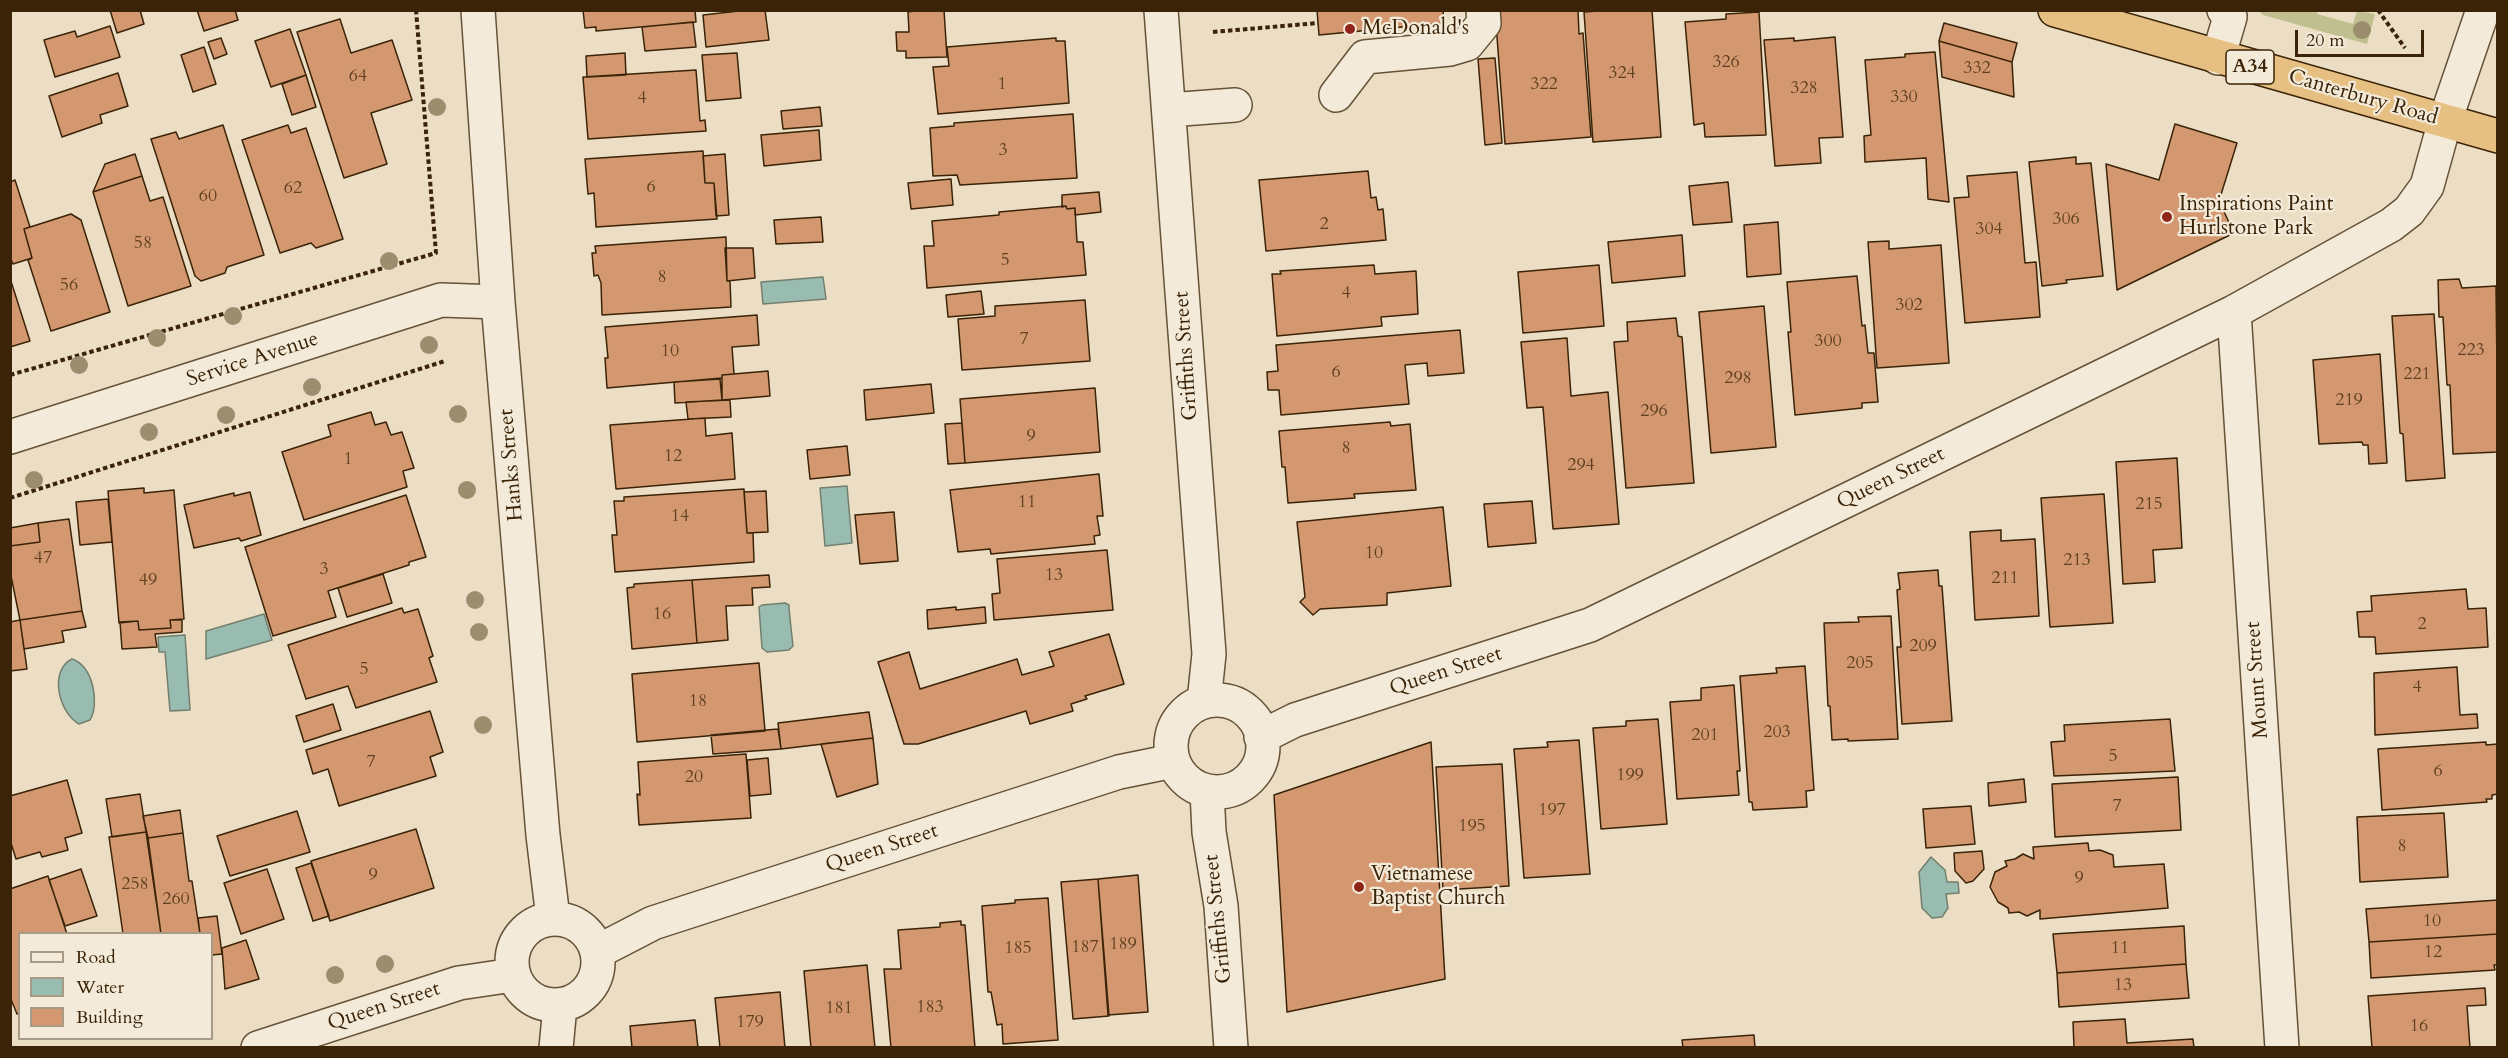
<!DOCTYPE html>
<html>
<head>
<meta charset="utf-8">
<style>
  body { margin:0 }
  #map { position:relative; width:2508px; height:1058px; overflow:hidden; background:#ecdec4; font-family:Cardo,serif }
  canvas { display:block }
  .frame { position:absolute; inset:0; border:12px solid #3a2306; pointer-events:none }
  .legend { position:absolute; left:18px; top:932px; width:195px; height:108px; box-sizing:border-box; background:#f3ead9; border:2px solid #a99a85; margin:0; padding:8px 10px; list-style:none; font-size:18px; color:#3a2306 }
  .legend li { display:flex; align-items:center; gap:12px; height:30px }
  .legend b { width:30px; border:2px solid #a99a85 }
  .scale { position:absolute; left:2295px; top:30px; width:129px; height:27px; box-sizing:border-box; border:3px solid #3a2306; border-top:0; padding-left:8px; font-size:18px; line-height:21px; white-space:nowrap; color:#3a2306; -webkit-text-stroke:4px #f3ead9; paint-order:stroke }
</style>
</head>
<body>
<div id="map">
<canvas width="2508" height="1058"></canvas>
<div class="frame"></div>
<ul class="legend">
<li><b style="height:8px;background:#f3ead9"></b>Road</li>
<li><b style="height:16px;background:#99bcb1"></b>Water</li>
<li><b style="height:16px;background:#d39870"></b>Building</li>
</ul>
<div class="scale">20 m</div>
</div>
<script>
const context = document.querySelector('canvas').getContext('2d');
context.lineJoin = 'round';
function paint(path, color) { context.fillStyle = color; context.fill(path, 'evenodd'); }
function strokePath(path, color, width, dash) { context.strokeStyle = color; context.lineWidth = width; context.lineCap = dash ? 'butt' : 'round'; context.setLineDash(dash || []); context.stroke(path); }
function label(font, color, halo, rows, align = 'center') {
  context.font = font + ' Cardo,serif'; context.lineWidth = 4.5; context.setLineDash([]); context.textBaseline = 'middle'; context.strokeStyle = halo; context.fillStyle = color; for (const [text, x, y, turn = 0] of rows) {
    context.save(); context.translate(x, y); context.rotate((+turn || 0) * Math.PI / 180); context.textAlign = isNaN(turn) ? turn : align; if (halo) context.strokeText(text, 0, 0); context.fillText(text, 0, 0); context.restore();
  }
}
const green = new Path2D(`
  M2259 11H2317V14L2353 24 2357 11 2375 14 2367 44 2263 15Z`);
const water = new Path2D(`
  M823 277 826 299 763 304 761 282Z
  M847 486 852 543 825 546 820 488Z
  M785 603 789 605V609L793 646 789 650 767 652 762 648 759 607 762 605Z
  M264 614 272 640 206 659V631Z
  M185 635 190 710 170 711 165 652H159L158 637Z
  M72 659C93 665 100 704 90 720L79 724C58 712 49 670 72 659Z
  M1931 857 1945 870 1947 882H1958L1959 893 1946 894 1948 908 1942 917 1932 918 1922 908 1919 872Z`);
const building = new Path2D(`
  M110 10H140L144 24 117 33Z
  M197 10H235L238 20 204 31Z
  M583 10H695L696 22 596 31V27L585 28Z
  M748 10H765L769 40 706 47 703 15Z
  M922 10H944L947 57 906 58V51H897L896 32H909L908 12Z
  M1317 10H1443L1444 23 1319 35Z
  M1495 10H1578L1579 34 1583 33 1591 137 1505 144Z
  M1612 10H1652L1661 137 1593 142 1584 12Z
  M1759 12 1766 135 1705 137 1704 123 1694 125 1685 22 1726 19V14Z
  M340 19 351 53 392 40 412 100 371 113 387 164 344 178 297 32Z
  M693 22 696 47 645 51 642 27Z
  M1944 23 2017 43 2012 62 1939 41Z
  M110 26 120 57 55 77 44 40 75 31 77 37Z
  M290 29 306 75 271 87 255 41Z
  M1835 37 1843 137 1819 138 1821 163 1775 166 1764 40 1794 38V41Z
  M221 38 227 54 214 59 208 42Z
  M1056 38V41H1065L1069 103 938 114 933 67 949 66 947 47Z
  M1939 41 2012 62 2014 97 1942 77Z
  M204 47 216 84 193 92 181 55Z
  M1935 52 1949 202 1928 199 1926 158 1865 162 1864 136 1871 135 1865 60 1905 57V54Z
  M625 53 626 75 587 77 586 56Z
  M737 53 741 98 706 101 702 55Z
  M1495 58 1502 143 1485 145 1478 59Z
  M696 70 700 121 705 120 706 131 588 139 583 77Z
  M118 73 128 106 100 115 102 123 62 137 49 96Z
  M306 75 316 107 292 115 282 84Z
  M820 107 822 126 783 129 781 111Z
  M1073 114 1077 178 960 185 957 175 933 176 930 128 954 126V123Z
  M2175 124 2237 143 2219 201 2234 233 2117 290 2106 164 2159 180Z
  M223 125 264 255 227 267 225 273 201 281 195 276 151 139 176 132 179 139Z
  M288 125 291 133 306 128 343 239 316 248 311 243 280 253 242 140Z
  M819 130 821 160 764 166 761 135Z
  M703 151 705 183H714L717 219 596 227 594 193 588 194 585 159Z
  M135 154 142 176 93 192 105 164Z
  M725 154 729 215 716 216 714 183H705L703 156Z
  M2076 157V164L2091 163 2103 276 2066 280 2067 283 2042 286 2029 162Z
  M1368 171 1371 198 1376 197 1378 210 1383 209 1386 240 1266 251 1259 180Z
  M2017 172 2025 263 2036 262 2040 317 1965 323 1954 198 1969 197 1967 176Z
  M142 176 150 201 163 197 191 286 128 306 93 192Z
  M951 179 953 205 911 209 908 183Z
  M15 180 30 227 24 229 32 258 13 264 10 257V182Z
  M1728 182 1732 222 1693 225 1689 186Z
  M1099 192 1101 212 1075 215V208L1067 209 1066 206 1062 207V195Z
  M1066 206 1067 209 1075 208 1077 242H1083L1086 275 927 288 924 246H934L932 221 999 215V212Z
  M71 214 81 220 110 312 51 331 28 260 32 258 24 229Z
  M821 217 823 242 776 244 774 220Z
  M1778 222 1781 274 1747 277 1744 225Z
  M1682 235 1685 276 1612 283 1608 242Z
  M726 237 727 281H730L731 307 602 315 601 283 598 275 594 276 592 253H596L595 246Z
  M1889 241V249L1941 245 1949 363 1877 368 1868 242Z
  M725 248H753L755 278 727 281Z
  M1374 265 1375 274 1416 271 1418 314 1381 317 1382 326 1277 336 1272 274H1281L1280 271Z
  M1599 265 1604 326 1523 333 1518 272Z
  M1857 276 1862 326 1865 325 1868 353H1874L1878 402 1862 403V408L1795 415 1788 332H1791L1787 282Z
  M10 278 30 341 10 347Z
  M2459 279 2462 288 2496 286 2498 452 2453 454 2450 385H2447L2443 317H2439L2438 280Z
  M981 291 984 314 948 317 946 295Z
  M1085 300 1090 361 962 370 958 319 995 316V306Z
  M1764 306 1776 447 1711 453 1699 312Z
  M2434 314 2445 478 2406 481 2403 434 2400 433 2392 316Z
  M757 315 759 345 732 347 734 374 722 375V378L607 388 605 358H608L605 327Z
  M1676 318 1678 336 1682 337 1694 483 1626 488 1614 342 1628 341 1627 322Z
  M1460 330 1464 373 1428 376 1427 363 1405 365 1409 404 1281 415 1279 390H1268L1267 372 1278 371 1276 345Z
  M1567 338 1571 396 1608 392 1619 524 1553 529 1543 407 1527 408 1521 342Z
  M2380 354 2387 463 2369 464 2368 445H2363L2362 442 2319 444 2313 360Z
  M768 371 770 396 722 400V375Z
  M720 379 722 400 675 403 674 382Z
  M931 384 934 413 866 420 864 390Z
  M1095 388 1100 452 965 463 960 399Z
  M730 400 731 417 688 419 686 402Z
  M371 412 375 425 386 422 391 435 402 432 414 468 403 471 407 487 304 520 282 452 331 436 328 425Z
  M705 418 706 436 732 433 735 479 616 489 610 425Z
  M1390 422 1391 426 1410 424 1416 490 1354 494 1355 498 1288 503 1285 467H1282L1279 431Z
  M962 423 965 463 948 464 945 424Z
  M847 446 850 475 810 479 807 450Z
  M2177 458 2182 548 2153 550 2155 582 2123 584 2116 462Z
  M1099 474 1103 516H1097L1100 535 1094 536 1095 544 991 554 990 549 958 552 950 490Z
  M144 488V493L174 490 184 619 170 620 171 628 139 630 138 621 119 623 108 491Z
  M744 489 747 533H753L754 562 615 572 612 535H617L614 501H624V497Z
  M766 491 768 532 747 533 744 492Z
  M250 492 261 535 241 541 239 538 194 548 184 505 234 493V496Z
  M2104 494 2113 623 2050 627 2041 498Z
  M406 495 426 557 409 562V565L328 591 336 617 273 636 245 547Z
  M108 499 112 542 80 545 76 502Z
  M1532 501 1536 543 1488 547 1484 504Z
  M1443 507 1451 586 1387 593V605L1320 609 1313 615 1300 602 1305 597 1297 522Z
  M894 512 898 561 860 564 855 515Z
  M69 519 82 611 20 620 10 571V546L40 542 38 523Z
  M38 523 40 542 10 546V528Z
  M2001 530V541L2035 539 2039 616 1975 620 1970 532Z
  M1107 550 1113 610 994 620 992 594 1000 593 997 559Z
  M1938 570 1939 586H1942L1952 721 1902 724 1897 647H1901L1897 590 1900 589 1898 573Z
  M383 574 392 603 347 617 338 588Z
  M769 575 770 587 752 588 753 605 726 606 728 640 697 643 692 580Z
  M692 580 697 643 632 649 627 588 634 587V584Z
  M2466 589 2468 609 2486 608 2488 647 2376 654 2375 637H2359L2357 612 2372 611 2371 596Z
  M956 607V610L985 607 986 623 928 629 927 610Z
  M402 608 404 613 418 609 433 656 429 658 437 682 356 708 348 686 306 699 288 645Z
  M82 611 86 627 62 631 64 642 24 649 20 620Z
  M1891 616 1898 739 1848 741V739L1832 740 1830 706H1828L1824 623 1859 622 1858 617Z
  M20 620 27 669 10 671V622Z
  M170 620H182V632L155 634 157 647 122 649 120 622 138 621 139 630 171 628Z
  M1109 634 1124 684 1085 696 1087 699 1071 704 1073 711 1030 724 1026 711 918 744H904L878 662 909 652 920 689 1017 659 1022 675 1054 666 1049 652Z
  M759 663 765 731 637 742 632 674Z
  M1805 666 1814 790 1806 791 1807 807 1753 810 1752 802H1749L1740 676 1777 673 1776 668Z
  M2457 667 2460 715 2477 714 2478 728 2375 735 2374 673Z
  M1734 685 1740 771H1737L1739 795 1677 799 1670 702 1701 700V688Z
  M333 704 341 730 304 742 296 716Z
  M430 711 443 752 430 757 436 776 339 806 328 769 313 774 306 750Z
  M869 712 873 738 781 749 778 723Z
  M1658 719 1667 824 1601 829 1593 728 1626 726V721Z
  M2170 719 2175 771 2054 776 2051 742 2065 741 2064 725Z
  M778 729 781 749 713 754 711 735Z
  M873 738 878 784 837 797 821 744Z
  M1579 740 1590 874 1524 878 1514 749 1548 747 1547 742Z
  M1431 742 1445 979 1287 1012 1274 795Z
  M2486 742V745L2498 744V794L2492 795V799H2486L2487 802 2382 810 2378 749Z
  M746 754 751 818 639 825 637 794 640 795 638 762Z
  M768 758 771 794 750 796 747 760Z
  M1502 764 1509 886 1443 890 1436 767Z
  M2178 777 2181 830 2055 837 2052 784Z
  M2024 779 2026 802 1989 806 1988 783Z
  M67 780 82 833 65 838 68 850 42 857 40 852 16 859 10 840V796Z
  M140 794 146 832 112 837 106 799Z
  M1971 806 1975 844 1926 848 1923 809Z
  M180 810 183 833 148 838 143 816Z
  M297 811 310 852 230 876 217 836Z
  M2444 813 2448 877 2360 882 2357 817Z
  M416 829 434 888 330 921 311 861Z
  M146 832 161 934H123L109 837Z
  M183 833 189 881H192L200 934H161L148 838Z
  M2088 843 2089 851 2100 850 2113 855 2114 867 2164 864 2168 908 2040 919V910L2027 916 2019 912 2009 913 2008 908 1998 902 1990 887 1995 872 2007 866 2005 861 2015 859 2023 854 2034 859 2033 847Z
  M1982 851 1984 869 1973 881 1966 883 1955 871 1954 853Z
  M311 863 329 916 313 921 296 868Z
  M81 869 97 916 65 926 49 880Z
  M267 869 284 919 241 934 224 883Z
  M1138 875 1148 1012 1108 1015 1098 879Z
  M48 876 67 934H20V1013L17 1014 10 997V889Z
  M1098 879 1109 1016 1073 1019 1061 882Z
  M1048 898 1058 1040 1003 1044 1002 1024 997 1025 991 992H988L982 906 1015 903V900Z
  M2498 900V934L2369 942 2366 909Z
  M217 916 222 954 212 955V934H200L198 918Z
  M961 921V925H965L975 1048H891L884 969H901L898 930 940 927V923Z
  M2184 926 2186 964 2057 973 2053 934Z
  M2498 934V965H2494L2495 970 2371 978 2369 942Z
  M246 940 259 979 225 989 222 948Z
  M2186 964 2189 998 2059 1007 2057 973Z
  M867 965 875 1048H811L804 971Z
  M2485 988 2486 1005 2467 1006 2470 1048H2372L2368 996Z
  M780 992 785 1048H720L715 998Z
  M2125 1019 2127 1043 2193 1039 2194 1048H2074L2073 1022Z
  M695 1020 698 1048H632L630 1026Z
  M1754 1035 1755 1048H1683L1682 1040Z`);
const path = new Path2D(`
  M2378 10 2405 48
  M1213 32 1318 23
  M10 375 436 253 416 10
  M10 498 445 361`);
const minor = new Path2D(`
  M478 10 498 302 543 835 553 918
  M1161 10 1209 654 1204 702
  M2218 58 2230 17 2224 10
  M1336 95 1365 57 1450 49 1467 44 1484 23 1483 10
  M1169 110 1235 105
  M2234 312 2282 1048
  M10 437 441 300 498 302
  M1171 746a46 46 0 1 1 92 0a46 46 0 1 1-92 0Z
  M1261 737 1295 720 1590 625 2234 312 2391 225 2409 211 2427 186 2445 121 2483 10
  M1207 791 1209 832 1221 906 1231 1048
  M512 962a43 43 0 1 1 86 0a43 43 0 1 1-86 0Z
  M597 952 653 923 1119 772 1173 761
  M258 1048 459 983 513 975
  M556 1048 560 1006`);
const highway = new Path2D(`
  M2055 10 2498 136`);
const trees = [
  [2362,30],
  [437,107],
  [389,261],
  [233,316],
  [157,338],
  [429,345],
  [79,365],
  [312,387],
  [458,414],
  [226,415],
  [149,432],
  [34,480],
  [467,490],
  [475,600],
  [479,632],
  [483,725],
  [385,964],
  [335,975]
];
const markers = [
  [1350,29,6,"#8f2418"],
  [2167,217,6,"#8f2418"],
  [1359,887,6,"#8f2418"]
];
const numberNames = [
  ["326",1726,63],
  ["332",1977,69],
  ["324",1622,74],
  ["64",358,77],
  ["1",1002,85],
  ["322",1544,85],
  ["328",1804,89],
  ["330",1904,98],
  ["4",642,99],
  ["3",1003,151],
  ["6",651,188],
  ["62",293,189],
  ["60",208,197],
  ["306",2066,220],
  ["2",1324,225],
  ["304",1989,230],
  ["58",143,244],
  ["5",1005,261],
  ["8",662,278],
  ["56",69,286],
  ["4",1346,294],
  ["302",1909,306],
  ["7",1024,340],
  ["300",1828,342],
  ["223",2471,351],
  ["10",670,352],
  ["6",1336,373],
  ["221",2417,375],
  ["298",1738,379],
  ["219",2349,401],
  ["296",1654,412],
  ["9",1031,437],
  ["8",1346,449],
  ["12",673,457],
  ["1",348,460],
  ["294",1581,466],
  ["11",1027,503],
  ["215",2149,505],
  ["14",680,517],
  ["10",1374,554],
  ["47",43,559],
  ["213",2077,561],
  ["3",324,570],
  ["13",1054,576],
  ["211",2005,579],
  ["49",148,581],
  ["16",662,615],
  ["2",2422,625],
  ["209",1923,647],
  ["205",1860,664],
  ["5",364,670],
  ["4",2417,688],
  ["18",698,702],
  ["203",1777,733],
  ["201",1705,736],
  ["5",2113,757],
  ["7",371,763],
  ["6",2438,772],
  ["199",1630,776],
  ["20",694,778],
  ["7",2117,807],
  ["197",1552,811],
  ["195",1472,827],
  ["8",2402,847],
  ["9",373,876],
  ["9",2079,879],
  ["258",135,885],
  ["260",176,900],
  ["10",2432,922],
  ["189",1123,945],
  ["187",1085,948],
  ["185",1018,949],
  ["11",2120,949],
  ["12",2433,953],
  ["13",2123,986],
  ["183",930,1008],
  ["181",839,1009],
  ["179",750,1023],
  ["16",2419,1027]
];
const shields = [
  [2250,67,48]
];
const shieldNames = [
  ["A34",2250,67]
];
const poiNames = [
  ["McDonald's",1362,29],
  ["Inspirations Paint",2179,205],
  ["Hurlstone Park",2179,229],
  ["Vietnamese",1371,875],
  ["Baptist Church",1371,899]
];
const streetNames = [
  ["Canterbury Road",2363,98,16],
  ["Griffiths Street",1187,356,-94],
  ["Service Avenue",253,360,-18],
  ["Hanks Street",512,465,-95],
  ["Queen Street",1891,479,-26],
  ["Queen Street",1446,672,-18],
  ["Mount Street",2258,680,-94],
  ["Queen Street",882,849,-18],
  ["Griffiths Street",1219,919,-96],
  ["Queen Street",384,1007,-18]
];
paint(green, '#bfbf8f');
paint(water, '#99bcb1');
strokePath(water, '#737f6d', 1.5);
paint(building, '#d39870');
strokePath(building, '#3a2306', 1.5);
strokePath(minor, '#665236', 36);
strokePath(highway, '#3a2306', 36);
strokePath(path, '#3a2306', 4, [4.5, 3]);
strokePath(minor, '#f3ead9', 33);
strokePath(highway, '#e6bf82', 33);
context.fillStyle = '#9c8d6e';
for (const [x, y] of trees) { context.beginPath(); context.arc(x, y, 9, 0, 2 * Math.PI); context.fill(); }
for (const [x, y, r, color] of markers) { const dot = new Path2D(); dot.arc(x, y, r, 0, 2 * Math.PI); context.fillStyle = color; context.fill(dot); strokePath(dot, '#f3ead9', 2); }
label('18px', '#604020', null, numberNames);
for (const [x, y, w] of shields) { const box = new Path2D(); box.roundRect(x - w / 2, y - 17, w, 34, 4.5); context.fillStyle = '#f3ead9'; context.fill(box); strokePath(box, '#3a2306', 1.5); }
label('bold 20px', '#3a2306', null, shieldNames);
label('21px', '#3a2306', '#f3ead9', poiNames, 'left');
label('21px', '#3a2306', '#f3ead9', streetNames);
</script>
</body>
</html>
